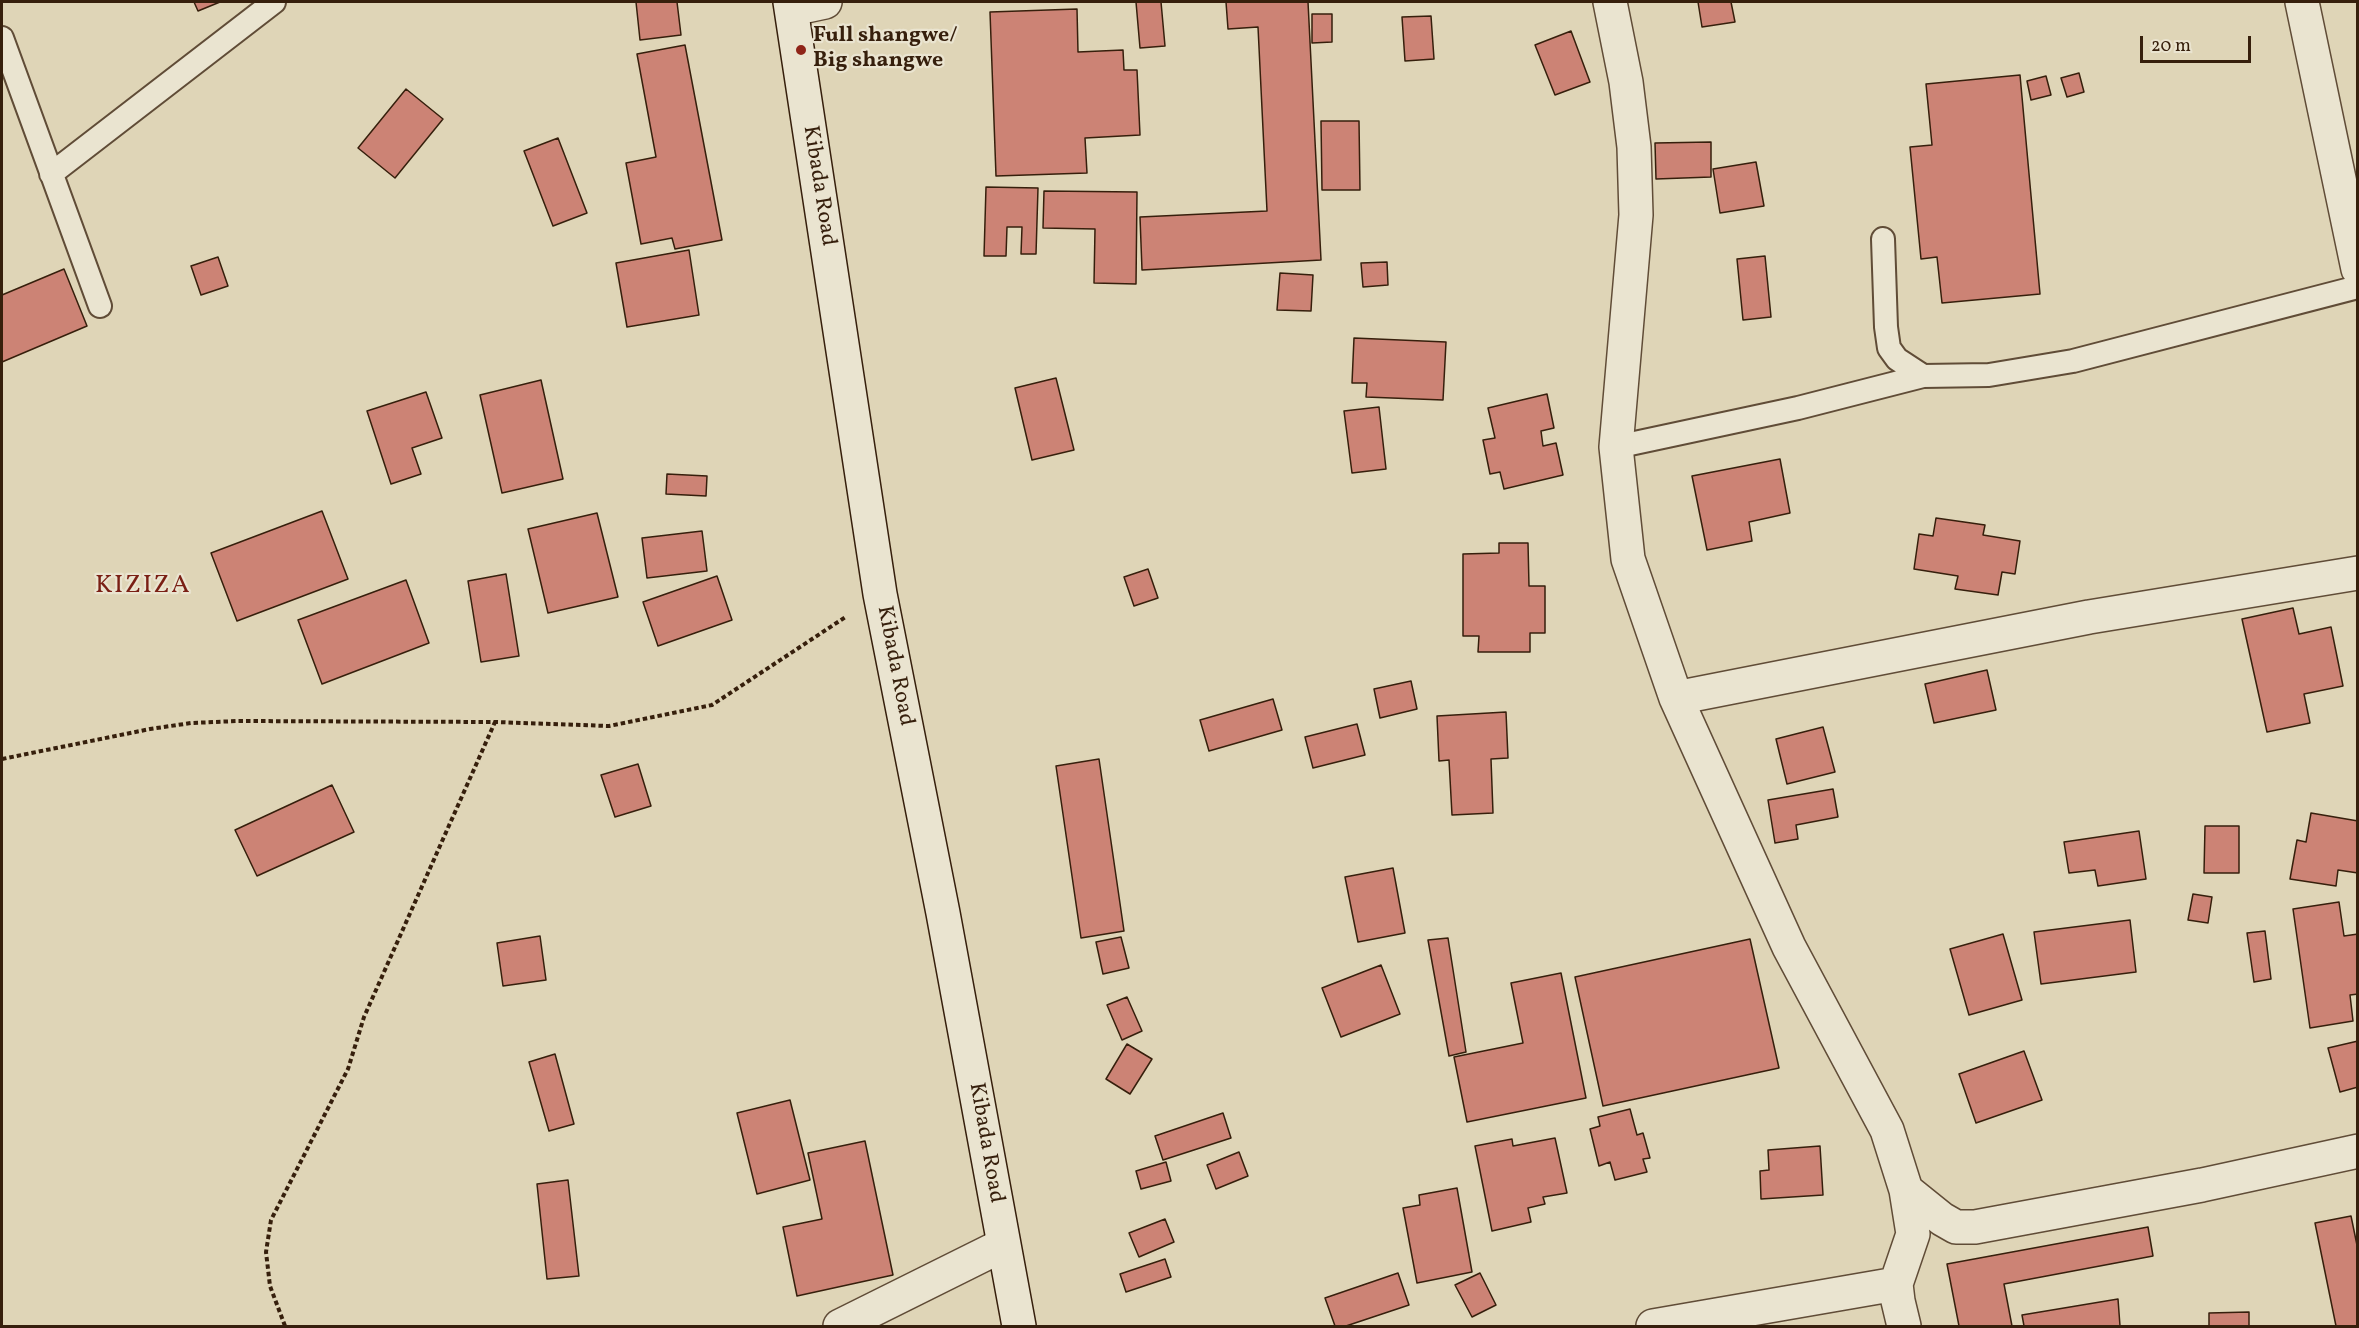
<!DOCTYPE html>
<html>
<head>
<meta charset="utf-8">
<style>
  body { margin:0 }
  #map { position:relative; width:2359px; height:1328px; overflow:hidden; background:#dfd5b7; font-family:Vollkorn,serif }
  canvas { display:block }
  .frame { position:absolute; inset:0; border:3px solid #361f0c; pointer-events:none }
  .scale { position:absolute; left:2140px; top:36px; width:111px; height:27px; box-sizing:border-box; border:3px solid #361f0c; border-top:0; padding-left:8px; font-size:18px; line-height:21px; white-space:nowrap; color:#361f0c; -webkit-text-stroke:4px #eae4d0; paint-order:stroke }
</style>
</head>
<body>
<div id="map">
<canvas width="2359" height="1328"></canvas>
<div class="frame"></div>
<div class="scale">20 m</div>
</div>
<script>
const context = document.querySelector('canvas').getContext('2d');
context.lineJoin = 'round';
function paint(path, color) { context.fillStyle = color; context.fill(path, 'evenodd'); }
function strokePath(path, color, width, dash) { context.strokeStyle = color; context.lineWidth = width; context.lineCap = dash ? 'butt' : 'round'; context.setLineDash(dash || []); context.stroke(path); }
function label(font, color, halo, rows, align = 'center') {
  context.font = font + ' Vollkorn,serif'; context.lineWidth = 4.5; context.setLineDash([]); context.textBaseline = 'middle'; context.strokeStyle = halo; context.fillStyle = color; for (const [text, x, y, turn = 0] of rows) {
    context.save(); context.translate(x, y); context.rotate((+turn || 0) * Math.PI / 180); context.textAlign = isNaN(turn) ? turn : align; if (halo) context.strokeText(text, 0, 0); context.fillText(text, 0, 0); context.restore();
  }
}
const building = new Path2D(`
  M194 2H220L198 11Z
  M636 2H677L681 35 640 40Z
  M1136 2H1161L1165 46 1140 48Z
  M1226 2H1308L1321 260 1142 270 1140 217 1267 211 1258 27 1228 29Z
  M1698 2H1731L1735 22 1702 27Z
  M1077 9 1078 52 1123 50 1124 70H1137L1140 135 1085 138 1087 173 996 176 990 12Z
  M1312 14H1332V42L1312 43Z
  M1431 16 1434 59 1405 61 1402 17Z
  M1571 31 1590 82 1555 95 1535 45Z
  M685 45 722 240 675 249 672 238 641 244 626 163 656 157 637 54Z
  M2079 73 2084 92 2067 97 2061 78Z
  M2020 75 2040 294 1942 303 1937 257 1921 259 1910 147 1932 145 1926 84Z
  M2046 76 2051 95 2031 100 2027 81Z
  M406 89 443 119 395 178 358 148Z
  M1321 121H1359L1360 190H1322Z
  M558 138 587 213 553 226 524 151Z
  M1711 142V177L1656 179 1655 143Z
  M1756 162 1764 206 1720 213 1713 169Z
  M986 187 1038 188 1036 254H1021L1022 227H1007L1006 256H984Z
  M1044 191 1137 192 1136 284 1094 283 1095 229 1043 228Z
  M689 250 699 315 627 327 616 263Z
  M1765 256 1771 317 1743 320 1737 259Z
  M218 257 228 286 201 295 191 266Z
  M1387 262 1388 285 1363 287 1361 263Z
  M64 269 87 326 2 362V295Z
  M1280 273 1313 275 1311 311 1277 310Z
  M1354 338 1446 342 1443 400 1366 397 1367 383H1352Z
  M1056 378 1074 450 1032 460 1015 388Z
  M541 380 563 479 502 493 480 395Z
  M426 392 442 438 412 448 421 474 391 484 367 411Z
  M1547 394 1554 428 1541 431 1543 446 1556 443 1563 475 1504 489 1500 472 1490 474 1483 440 1495 438 1488 408Z
  M1379 407 1386 469 1352 473 1344 411Z
  M1780 459 1790 513 1749 522 1752 541 1707 550 1692 476Z
  M667 474 707 476 706 496 666 494Z
  M322 511 348 579 237 621 211 553Z
  M597 513 618 597 548 613 528 529Z
  M1936 518 1985 525 1983 535 2020 541 2015 574 2002 572 1998 595 1955 589 1958 576 1914 569 1919 534 1933 536Z
  M702 531 707 571 647 578 642 538Z
  M1499 543H1528L1529 586H1545V633H1530V652H1478L1479 636H1463V554L1499 553Z
  M1148 569 1158 598 1134 606 1124 577Z
  M506 574 519 656 481 662 468 581Z
  M717 576 732 620 658 646 643 602Z
  M406 580 429 643 322 684 298 620Z
  M2293 608 2299 634 2331 627 2343 686 2304 694 2310 723 2267 732 2242 619Z
  M1987 670 1996 710 1934 723 1925 684Z
  M1411 681 1417 709 1380 718 1374 689Z
  M1273 699 1282 730 1209 751 1200 720Z
  M1506 712 1508 758 1491 759 1493 813 1452 815 1449 760 1439 761 1437 716Z
  M1357 724 1365 755 1313 768 1305 737Z
  M1823 727 1835 772 1787 784 1776 739Z
  M1099 759 1124 931 1081 938 1056 766Z
  M638 764 651 806 615 817 601 775Z
  M332 785 354 832 257 876 235 830Z
  M1833 789 1838 817 1796 825 1798 839 1775 843 1768 800Z
  M2311 813 2358 821V873L2338 870 2336 886 2290 879 2297 840 2306 842Z
  M2205 826H2239V873H2204Z
  M2139 831 2146 879 2098 886 2095 870 2069 873 2064 842Z
  M1393 868 1405 933 1358 942 1345 877Z
  M2193 894 2212 897 2208 923 2188 920Z
  M2339 902 2344 936 2358 934V994L2350 995 2353 1021 2310 1028 2293 909Z
  M2130 920 2136 972 2041 984 2034 932Z
  M2265 931 2271 979 2254 982 2247 933Z
  M2003 934 2022 1000 1969 1015 1950 949Z
  M540 936 546 980 503 986 497 943Z
  M1121 937 1129 968 1103 974 1096 942Z
  M1448 938 1466 1052 1449 1056 1428 940Z
  M1750 939 1779 1068 1603 1106 1575 977Z
  M1381 965 1400 1014 1341 1037 1322 988Z
  M1561 973 1586 1098 1467 1122 1454 1057 1523 1043 1511 983Z
  M1127 997 1142 1031 1122 1040 1107 1005Z
  M2358 1041V1087L2340 1092 2328 1048Z
  M1127 1044 1152 1059 1130 1094 1106 1079Z
  M2024 1051 2042 1100 1976 1123 1959 1074Z
  M555 1054 574 1124 549 1131 529 1062Z
  M790 1100 810 1180 757 1194 737 1113Z
  M1630 1109 1637 1135 1643 1133 1650 1158 1643 1159 1647 1172 1615 1180 1610 1162 1599 1166 1590 1129 1600 1126 1598 1117Z
  M1223 1113 1231 1138 1163 1160 1155 1136Z
  M1555 1138 1567 1193 1543 1197 1545 1204 1528 1208 1531 1222 1492 1231 1475 1146 1512 1139 1513 1146Z
  M865 1141 893 1275 797 1296 783 1227 822 1219 808 1153Z
  M1820 1146 1823 1195 1761 1199 1760 1171 1769 1170 1768 1150Z
  M1239 1152 1248 1176 1216 1189 1207 1165Z
  M1166 1162 1171 1181 1141 1189 1136 1171Z
  M568 1180 579 1276 547 1279 537 1184Z
  M1457 1188 1472 1272 1417 1283 1403 1208 1420 1205 1419 1195Z
  M2351 1216 2358 1250V1326H2336L2315 1223Z
  M1165 1219 1174 1242 1139 1257 1129 1233Z
  M2148 1227 2153 1256 2004 1284 2012 1326H1959L1947 1264Z
  M1165 1259 1171 1277 1126 1292 1120 1274Z
  M1398 1273 1409 1305 1346 1326H1335L1325 1298Z
  M1480 1273 1496 1305 1472 1317 1455 1285Z
  M2118 1299 2120 1326H2024L2022 1315Z
  M2249 1312V1326H2209V1313Z`);
const path = new Path2D(`
  M2 759 150 729 191 723 238 721 495 722 609 726 712 705 847 616
  M285 1326 270 1286 266 1252 271 1220 348 1069 364 1017 495 722`);
const service = new Path2D(`
  M2 38 100 306
  M51 174 274 2
  M1883 239 1886 327 1889 348 1897 359 1923 376 1989 375 2073 361 2358 287
  M1616 447 1798 408 1923 376`);
const minor = new Path2D(`
  M1610 2 1626 82 1634 147 1636 215 1616 447 1628 559 1676 698 1789 947 1887 1130 1906 1190 1942 1219 1956 1227H1975L2202 1185 2358 1151
  M2302 2 2358 269
  M792 9 825 2
  M1676 698 2089 617 2358 573
  M840 1326 1003 1245
  M1653 1326 1896 1284
  M1904 1326 1898 1301 1896 1284 1913 1234 1906 1190`);
const secondary = new Path2D(`
  M790 2 880 594 943 913 1019 1326`);
const markers = [
  [801,50,6,"#8f2418"]
];
const poiNames = [
  ["Full shangwe/",813,37],
  ["Big shangwe",813,62]
];
const streetNames = [
  ["Kibada Road",818,186,81],
  ["Kibada Road",894,666,79],
  ["Kibada Road",985,1143,80]
];
const quarterNames = [
  ["KIZIZA",143,587]
];
paint(building, '#cc8375');
strokePath(building, '#361f0c', 1.5);
strokePath(service, '#604c37', 26);
strokePath(minor, '#604c37', 36);
strokePath(secondary, '#361f0c', 36);
strokePath(path, '#361f0c', 4, [4.5, 3]);
strokePath(service, '#eae4d0', 22);
strokePath(minor, '#eae4d0', 33);
strokePath(secondary, '#eae4d0', 33);
for (const [x, y, r, color] of markers) { const dot = new Path2D(); dot.arc(x, y, r, 0, 2 * Math.PI); context.fillStyle = color; context.fill(dot); strokePath(dot, '#eae4d0', 2); }
label('bold 22px', '#361f0c', '#eae4d0', poiNames, 'left');
label('22px', '#361f0c', '#eae4d0', streetNames);
context.letterSpacing = '1.5px';
label('26px', '#7a1f14', '#eae4d0', quarterNames);
context.letterSpacing = '0px';
</script>
</body>
</html>
